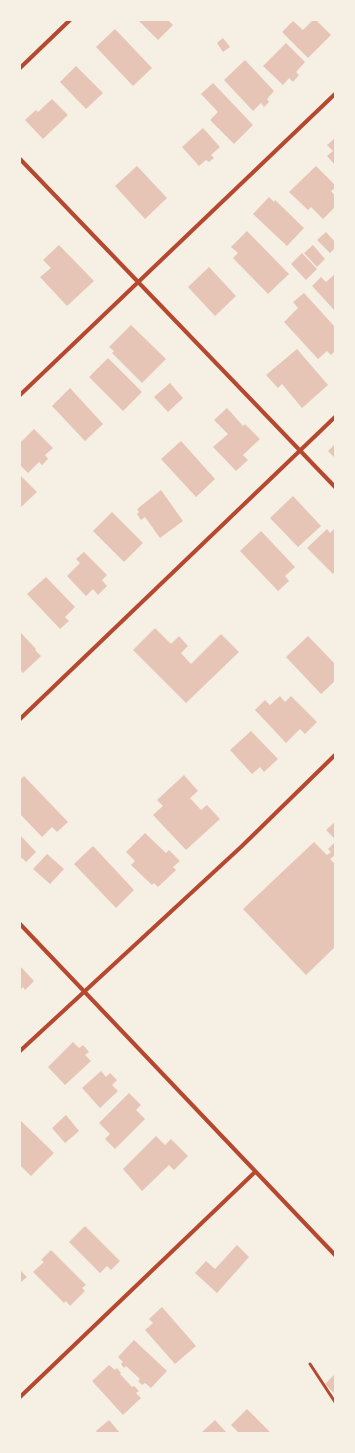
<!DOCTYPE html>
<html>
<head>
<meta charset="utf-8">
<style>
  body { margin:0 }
  #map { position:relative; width:355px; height:1453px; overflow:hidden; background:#f6efe4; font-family:Ubuntu,sans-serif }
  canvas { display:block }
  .frame { position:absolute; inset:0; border:21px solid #f6efe4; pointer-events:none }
</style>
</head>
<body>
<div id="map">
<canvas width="355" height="1453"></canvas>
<div class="frame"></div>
</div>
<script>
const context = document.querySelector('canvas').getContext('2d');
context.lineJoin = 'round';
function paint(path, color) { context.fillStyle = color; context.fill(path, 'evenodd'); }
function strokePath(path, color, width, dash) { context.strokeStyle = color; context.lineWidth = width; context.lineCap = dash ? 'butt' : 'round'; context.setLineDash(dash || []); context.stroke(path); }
const building = new Path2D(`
  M138 20H168L173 25 158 40Z
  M313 20H316L331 35 308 58 282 32 293 21 303 30Z
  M115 29 152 68 133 86 96 47Z
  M223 38 230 47 223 52 217 43Z
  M286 43 305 62 296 72 299 75 293 82 289 78 283 85 263 66Z
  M245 60 274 91 267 99 269 102 264 107 261 103 253 111 224 80Z
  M76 66 103 93 86 109 60 82Z
  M213 83 253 125 234 144 210 120 218 112 201 94Z
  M52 99 68 115 43 139 25 120 36 110 38 112Z
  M203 128 220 147 211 155 214 158 209 162 206 160 199 166 182 147Z
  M335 138V165L327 156 333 151 327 145Z
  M137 166 167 198 145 219 115 186Z
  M316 166 335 185V188L331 191 335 196V207L323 219 311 207 308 210 289 192Z
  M269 197 274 202 275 200 304 228 287 246 253 214Z
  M247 231 289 274 268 294 233 258 238 253 231 247Z
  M326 232 335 242V248L330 253 317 240Z
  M59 245 94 281 67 306 40 277 51 268 43 260Z
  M313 245 325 259 317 267 304 253Z
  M302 253 317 269 306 280 291 264Z
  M209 267 236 296 215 316 188 287Z
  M335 274V311L312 286 321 277 326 282Z
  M304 293 335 327V351L331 355 327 351 318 359 284 322 298 308 293 302Z
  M131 325 166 359 142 383 112 353 114 351 109 347Z
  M297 349 328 385 302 408 282 384 278 388 266 375Z
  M108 358 142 392 123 411 89 377Z
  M170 383 183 398 168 412 154 397Z
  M70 388 103 424 85 441 52 406Z
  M227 408 243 426 245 424 260 439 243 455 248 460 236 471 213 447 228 434 214 420Z
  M34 429 53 448 45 455 48 459 42 465 39 462 28 473 20 465V443Z
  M181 441 215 479 196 497 161 459Z
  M335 444V458L328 451Z
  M20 475 37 492 20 508Z
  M161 490 183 521 160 538 145 517 141 520 137 514 139 512 137 509Z
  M293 496 321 526 298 547 270 518Z
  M112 512 143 543 124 562 93 531Z
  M335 528V571L333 574 307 548 327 529 330 533Z
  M261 531 295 567 285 576 289 581 278 591 240 551Z
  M84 552 107 575 102 580 107 586 98 595 93 589 86 596 67 576 80 563 76 559Z
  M46 577 75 607 65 617 69 621 60 629 27 594Z
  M155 628 171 644 179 636 188 646 181 653 191 664 221 634 239 652 186 703 133 650Z
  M21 633 36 649 35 650 41 656 23 673 20 670V635Z
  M308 636 335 664V681L321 694 286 657Z
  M280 696 285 702 291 696 317 722 305 734 300 729 286 743 255 710 265 700 270 705Z
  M251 731 278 759 264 772 260 767 252 774 230 750Z
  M184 775 198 791 190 798 201 810 207 805 220 819 186 850 153 815 163 806 157 800Z
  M24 776 68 822 57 832 52 827 42 837 20 814V780Z
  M335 822V839L326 830Z
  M145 833 166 853 169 850 180 861 173 867 176 870 158 887 154 883 152 885 131 865 135 861 126 852Z
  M20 835 36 852 26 862 22 858 20 859Z
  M314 842 327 855 331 852 328 849 335 842V855L330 859 335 864V947L306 975 243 909Z
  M93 846 134 890 116 908 74 864Z
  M47 854 64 869 50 884 33 869Z
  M20 966 34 981 25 990 23 987 20 990Z
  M73 1042 79 1048 83 1045 89 1052 85 1055 91 1061 65 1085 48 1067Z
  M101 1071 106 1077 110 1073 117 1080 112 1085 118 1091 100 1108 82 1088Z
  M129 1093 141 1105 136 1110 145 1119 115 1149 105 1139 110 1134 99 1123Z
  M66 1115 79 1131 65 1143 52 1128Z
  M20 1120 54 1153 31 1176 20 1165Z
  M156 1136 165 1145 171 1139 188 1156 174 1170 169 1165 142 1191 123 1169Z
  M85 1226 120 1261 111 1270 107 1266 100 1273 69 1242Z
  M237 1245 249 1257 217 1293 195 1273 206 1261 215 1269Z
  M51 1250 86 1285 82 1288 85 1291 70 1306 66 1301 64 1303 33 1272 44 1262 41 1260Z
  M20 1270 27 1277 20 1283Z
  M162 1307 196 1346 175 1364 145 1330 153 1323 149 1319Z
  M134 1340 167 1371 151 1388 145 1383 142 1385 138 1381 140 1379 126 1366 124 1368 121 1364 123 1362 118 1357Z
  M109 1365 115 1370 117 1368 121 1373 120 1374 132 1387 134 1386 139 1391 136 1393 141 1398 123 1415 92 1381Z
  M335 1374V1394L325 1384Z
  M247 1409 271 1433H239L231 1425Z
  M109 1420 120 1433H98L96 1431Z
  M215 1420 227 1433H201Z`);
const service = new Path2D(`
  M310 1364 335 1402`);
const minor = new Path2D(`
  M20 68 70 20
  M20 159 335 487
  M20 395 335 94
  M20 719 335 417
  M20 924 335 1255
  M20 1051 242 846 335 755
  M20 1397 255 1172`);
paint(building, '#e6c5b7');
strokePath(service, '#b5482f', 3);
strokePath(minor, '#b5482f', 4);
</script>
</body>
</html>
